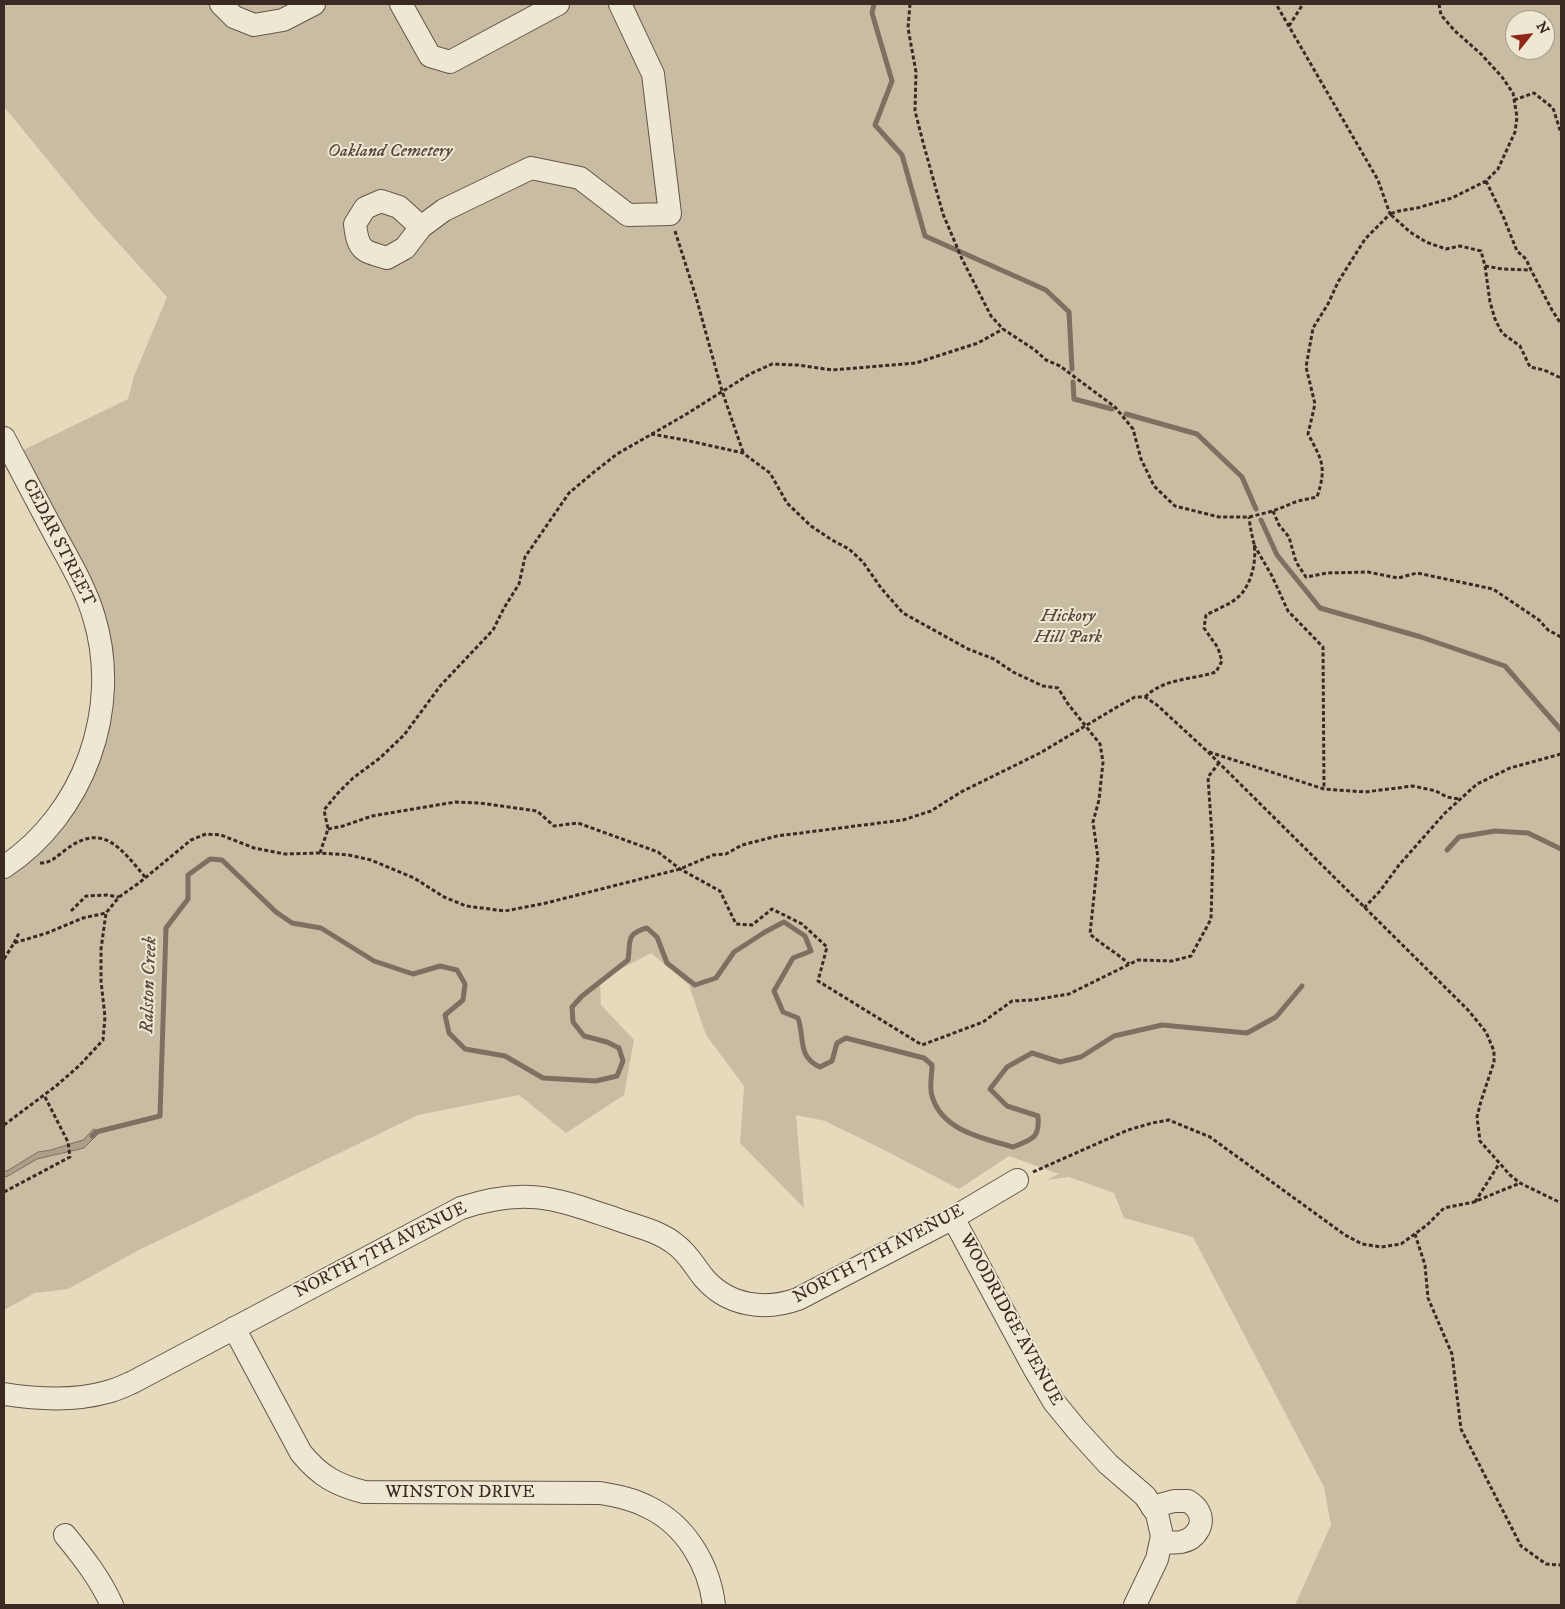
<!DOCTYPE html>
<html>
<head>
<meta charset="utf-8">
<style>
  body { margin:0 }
  #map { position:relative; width:1565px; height:1609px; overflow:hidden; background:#e5dbbc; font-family:"IM FELL DW Pica",serif }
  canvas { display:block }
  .frame { position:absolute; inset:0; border:5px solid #3b2a24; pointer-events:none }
  .north { position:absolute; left:1505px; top:10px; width:50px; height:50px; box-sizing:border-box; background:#eee8d3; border:1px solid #a69c8d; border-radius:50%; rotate:61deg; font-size:14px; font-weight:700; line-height:20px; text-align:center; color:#3b2a24 }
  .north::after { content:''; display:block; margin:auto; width:18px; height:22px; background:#8f2418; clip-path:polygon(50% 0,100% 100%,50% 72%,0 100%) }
</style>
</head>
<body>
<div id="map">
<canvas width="1565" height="1609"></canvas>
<div class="frame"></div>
<div class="north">N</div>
</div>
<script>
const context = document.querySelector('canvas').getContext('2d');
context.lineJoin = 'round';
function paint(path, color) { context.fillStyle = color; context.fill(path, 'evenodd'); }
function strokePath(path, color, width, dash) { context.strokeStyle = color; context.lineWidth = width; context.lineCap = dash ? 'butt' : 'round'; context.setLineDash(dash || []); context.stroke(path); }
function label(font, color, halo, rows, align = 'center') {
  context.font = font + ' "IM FELL DW Pica",serif'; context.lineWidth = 4; context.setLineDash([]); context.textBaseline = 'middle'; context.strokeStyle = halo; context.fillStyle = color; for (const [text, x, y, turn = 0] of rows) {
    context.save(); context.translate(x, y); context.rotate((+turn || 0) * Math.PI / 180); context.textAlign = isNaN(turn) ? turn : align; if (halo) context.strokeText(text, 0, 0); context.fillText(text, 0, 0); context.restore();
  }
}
const green = new Path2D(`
  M4 4H1561V1578L1559 1580 1561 1581V1605H1385L1365 1604 1357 1605H1295L1331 1525 1324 1487 1193 1237 1124 1218 1114 1193 1069 1177 1046 1180 1059 1174 1009 1156 959 1189 882 1149 825 1121 796 1115 804 1208 740 1143 744 1086 706 1035 689 985 651 953 600 980 601 1005 634 1040 624 1095 566 1133 519 1095 418 1115 139 1250 68 1289 35 1293 4 1310V879L18 871 44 849 55 820 86 767 101 647 13 455 128 399 134 376 167 297 91 213 6 109 4 108ZM1515 20H1545V50H1515Z`);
const water = new Path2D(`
  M94 1129 99 1133 84 1148 37 1159 8 1176 4 1177V1171H7L38 1152 51 1150 83 1140Z`);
const stream = new Path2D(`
  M874 4 872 13 892 81 875 125 902 155 925 236 1046 290 1069 312 1072 369
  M1073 382 1074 399 1112 409
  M1126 414 1197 434 1242 477 1256 509
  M1261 520 1277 555 1320 608 1421 637 1505 666 1561 730
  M1447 850 1459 837 1495 831 1528 833 1561 849
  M92 1136 96 1132 160 1116 166 928 188 899V875L210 859 222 860 276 912 292 923 321 928 374 961 413 974 440 966 457 970 465 984 463 1000 445 1015 449 1033 465 1049 505 1056 543 1078 596 1081 617 1076 623 1061 619 1048 607 1042 584 1036 573 1022 572 1007 582 996 628 960C631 941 625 934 647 928L657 937 667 963 695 985 716 978 734 952 765 932 784 922 805 936 811 951 793 958 774 991 783 1012 798 1018C805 1038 797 1057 820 1067L832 1061 837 1043 846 1038 924 1058 932 1065C932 1075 929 1088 932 1096 942 1131 983 1138 1013 1147 1032 1139 1040 1139 1038 1116L1007 1106 990 1089 1007 1067 1032 1053 1060 1062 1081 1057 1114 1036 1162 1025 1247 1033 1276 1017 1302 986`);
const path = new Path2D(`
  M910 4 908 28 916 72 915 111 924 146 943 214 962 259 991 316 1003 329 1035 350 1046 360 1060 366 1115 407 1133 429 1141 459 1154 486 1175 506 1219 517H1249L1273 511 1298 501 1317 497C1327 467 1322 460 1308 434L1315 404 1306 367 1313 328 1328 304 1338 282 1365 239 1390 214 1378 180 1276 4
  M1439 4 1441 15 1455 31 1481 54 1502 77 1513 93 1517 117 1515 132 1498 169 1486 181 1452 198 1417 208 1399 211 1390 214 1410 232 1426 242 1446 249 1460 246 1481 251 1485 266 1490 302 1495 319 1502 333 1520 346 1530 367 1544 370 1561 378
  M1289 26 1303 4
  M1514 100 1534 93 1553 108 1561 133
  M1486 181 1503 216 1517 251 1526 259 1531 270 1552 310 1561 324
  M675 231 696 297 722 391 743 452
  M1485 266 1502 269 1531 270
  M651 434 685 440 743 453 770 473 787 503 811 526 832 540 849 549 863 562 881 588 903 613 968 649 994 659 1013 672 1043 686 1058 688 1068 704 1100 744 1103 762 1099 800 1093 822 1098 858 1090 934C1102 945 1117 953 1129 964
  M1273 511 1279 525 1289 537 1296 562 1306 577 1327 573 1368 572 1398 578 1417 573 1493 589 1539 620 1548 630 1561 637
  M1254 545 1272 576 1288 611 1323 647 1324 789
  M1145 697C1164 678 1192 680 1216 672L1222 661 1218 648 1204 628 1206 615C1215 610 1229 605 1237 598 1251 587 1257 561 1254 544 1252 535 1250 527 1249 517
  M1209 752 1324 789 1365 792 1413 786 1436 791 1447 797 1459 799
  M328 829 343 826 372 816 455 802 480 803 537 811 554 826 578 823 658 852 680 869 720 891 736 924 752 925 772 909 802 924 827 947 818 981 922 1045 983 1022 1012 1001 1033 1000 1069 994 1138 960 1172 961 1191 956 1211 919 1213 851 1208 777 1219 763
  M320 853 328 829 324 810 338 793 353 778 380 758 404 735 441 685 493 630 504 608 519 584 525 557 569 493 594 472 617 454 685 415 750 374 772 364 798 365 832 370 916 363 978 343 1003 329
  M40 863C51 863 56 857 64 851 103 820 121 849 146 878
  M1364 908 1380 891 1399 865 1445 813 1477 784 1510 768 1561 754
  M71 911 86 896 107 895 119 897
  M14 943 19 933
  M4 959 14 943 47 933 83 918 106 913 119 897 139 883 191 840 206 834 221 835 254 848 285 854 320 853 349 855 371 860 414 878 444 897 466 906 505 911 546 903 680 869 713 855 726 854 742 845 777 836 903 820 931 811 961 792 1040 753 1117 707 1135 697H1145L1157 705 1208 752 1468 1010 1486 1032 1494 1051V1062L1481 1101 1477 1117 1480 1141 1510 1175 1520 1183 1561 1203
  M4 1125 56 1086 80 1065 103 1040 105 1017 101 981V949L106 913
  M1033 1172 1128 1130 1152 1123 1169 1120 1210 1137 1345 1235 1362 1244 1381 1247 1401 1244 1427 1225 1444 1208 1474 1202 1520 1183
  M4 1192 70 1157 68 1142 44 1095
  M1475 1202 1499 1164
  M1415 1234 1425 1265 1428 1298 1452 1354 1461 1429 1521 1546 1546 1564 1561 1565`);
const minor = new Path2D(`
  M221 4 234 17 254 25 283 20 314 4
  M401 4 430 56 450 62 558 4
  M421 227 399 207 381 201 365 208 355 224C358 251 363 251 387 258L405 248 421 227 444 210 531 168 580 178 628 215 670 214 653 74 620 4
  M4 438C22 472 40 507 59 542 72 566 86 590 94 617 122 709 84 814 4 867
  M953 1218 1034 1368 1054 1402 1077 1430 1108 1464 1145 1496 1157 1514 1162 1536 1157 1559 1135 1605
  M234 1328 301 1453C320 1476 336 1485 364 1492L600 1493C617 1496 633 1499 648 1507 686 1525 709 1565 714 1605
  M4 1394C36 1399 76 1401 107 1392 116 1390 124 1386 133 1382L461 1208C527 1186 557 1199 619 1220 638 1227 659 1231 675 1244 688 1253 694 1266 704 1278 728 1306 765 1311 798 1299L953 1218 1017 1180
  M1152 1507 1174 1501H1188C1191 1503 1195 1506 1197 1509 1207 1523 1196 1539 1181 1542 1175 1543 1167 1542 1161 1542
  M65 1535C84 1558 100 1579 112 1605`);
const parkNames = [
  ["Oakland Cemetery",390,152],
  ["Hickory",1068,617],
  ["Hill Park",1068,638]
];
const streetNames = [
  ["CEDAR STREET",58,543,63],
  ["NORTH 7TH AVENUE",381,1251,-27],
  ["NORTH 7TH AVENUE",879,1255,-28],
  ["WOODRIDGE AVENUE",1010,1320,61],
  ["WINSTON DRIVE",460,1493]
];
const waterNames = [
  ["Ralston Creek",150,985,-88]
];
paint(green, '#c8bda2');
paint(water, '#ab9f88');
strokePath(water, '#7e7060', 1);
strokePath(stream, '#7e7060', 5);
strokePath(minor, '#66564a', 24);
strokePath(path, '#3b2a24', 3, [4, 2.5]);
strokePath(minor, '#eee8d3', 22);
label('italic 18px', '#57473d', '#eee8d3', parkNames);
label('18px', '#3b2a24', '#eee8d3', streetNames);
label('italic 19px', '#5d4d42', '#eee8d3', waterNames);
</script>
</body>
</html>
